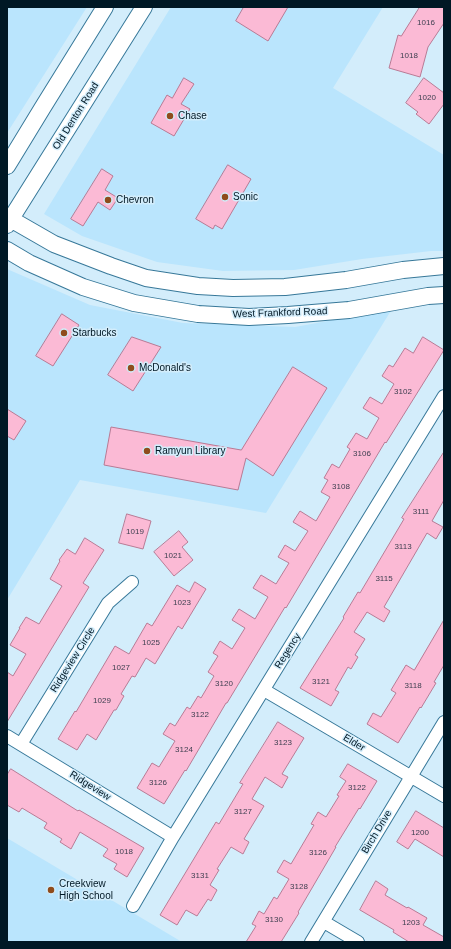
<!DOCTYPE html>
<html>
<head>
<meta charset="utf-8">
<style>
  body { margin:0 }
  #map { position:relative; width:451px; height:949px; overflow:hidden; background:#d3edfb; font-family:Helvetica,sans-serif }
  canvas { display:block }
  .frame { position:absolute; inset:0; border:8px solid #001825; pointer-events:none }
</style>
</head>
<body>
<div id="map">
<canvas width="451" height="949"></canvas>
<div class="frame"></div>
</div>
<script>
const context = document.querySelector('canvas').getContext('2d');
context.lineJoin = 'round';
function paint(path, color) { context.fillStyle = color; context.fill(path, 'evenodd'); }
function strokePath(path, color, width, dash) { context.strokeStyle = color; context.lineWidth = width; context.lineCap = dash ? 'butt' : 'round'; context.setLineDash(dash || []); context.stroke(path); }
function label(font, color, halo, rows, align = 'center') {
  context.font = font + ' Helvetica,sans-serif'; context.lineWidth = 3; context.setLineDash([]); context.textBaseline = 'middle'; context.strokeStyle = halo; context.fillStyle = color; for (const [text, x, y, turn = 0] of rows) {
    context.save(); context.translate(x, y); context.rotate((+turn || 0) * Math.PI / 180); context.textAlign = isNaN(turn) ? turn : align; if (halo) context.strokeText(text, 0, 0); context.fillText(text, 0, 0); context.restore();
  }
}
const built = new Path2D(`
  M7 7H87L7 133Z
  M171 7H383L333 88 444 155V251H431L362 259 294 270 223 271 157 262 82 236 44 214Z
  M7 269 90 305 183 323 295 327 392 309 266 513 80 480 7 600Z
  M7 838 182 942H7Z`);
const building = new Path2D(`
  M244 7H288L268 41 236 21Z
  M420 7H444V23L428 47 420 77 389 68 398 35 401 36Z
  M184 78 194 84 181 104 190 109 174 136 151 123 167 95 172 98Z
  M424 78 444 93V104L429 124 416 114 418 112 406 103Z
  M228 165 251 179 222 229 215 225 213 229 196 219Z
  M102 169 113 176 105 190 118 198 110 210 98 202 83 226 71 219Z
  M62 314 79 325 53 366 36 356Z
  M132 337 161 347 133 391 108 375Z
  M423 337 444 350 386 443 385 442 286 608 285 607 227 703H226L186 771 185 770 164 804 137 788 152 763 159 767 175 741 163 734 170 723 175 726 187 707 190 709 198 696 201 698 214 676 208 672 218 656 213 653 220 641 232 649 245 628 232 620 239 609 255 619 268 597 253 588 261 575 276 584 289 563 278 557 285 545 295 551 308 531 293 522 300 511 316 521 330 497 321 492 328 480 324 478 332 464 339 468 350 449 347 447 356 433 367 439 379 418 363 408 370 397 382 404 394 384 382 376 389 365 393 367 405 348 413 353Z
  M293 367 327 388 273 476 246 458 238 490 104 465 111 427 241 450Z
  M7 409 26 421 14 440 7 436Z
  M444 452V500L432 521 443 527 436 539 427 533 384 607 390 611 384 622 367 612 354 632 365 639 355 655 358 657 351 669 348 667 335 690 339 692 331 706 300 688 344 618 343 617 358 592 360 593 404 519 402 518Z
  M127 514 151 521 143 549 119 543Z
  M179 531 188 542 182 547 193 560 174 576 154 552Z
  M85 538 104 550 83 583 89 587 7 722V672L13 676 26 654 10 645 20 628H19L26 617 39 624 62 586 50 579 60 561 59 560 67 549 75 554Z
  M195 582 206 589 182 629 178 626 155 664 146 658 135 677 132 676 121 694 124 696 116 710H114L96 740 87 734 77 750 58 739 75 711 76 712 115 646 129 654 147 623 152 626 177 585 189 592Z
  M444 620V665L434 682 436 683 421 708 420 707 398 743 367 724 373 713 381 717 396 693 391 690 406 665 414 670Z
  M278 722 304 738 282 774 288 777 282 788 265 777 252 799 264 806 244 839 249 842 243 854 231 847 217 869 219 870 210 885 217 890 211 901 208 899 197 916 186 910 177 925 160 915 216 822 219 824 243 784 240 783Z
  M348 764 377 781 360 809 359 808 335 847H336L298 912 299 913 281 942H246L256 926 252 924 259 911 264 914 274 897 277 899 289 879 277 872 284 860 291 864 314 825 311 824 318 812 326 817 339 796 337 795 346 781 340 777Z
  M11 769 78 811 79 810 144 848 127 877 114 869 117 864 103 856 108 849 80 832 71 849 60 842 62 839 44 828 47 823 22 808 19 812 7 805V775Z
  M416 811 444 828V857L415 839 408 849 397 842Z
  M376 881 388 889 385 895 407 908 408 907 427 918 423 925 444 937V942H409L393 932 394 930 360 910Z`);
const minor = new Path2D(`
  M264 690 444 796
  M7 736 173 837
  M21 744 108 603 132 582
  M133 906 173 837 444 396
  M324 922 358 942
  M311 942 444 722`);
const secondary = new Path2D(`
  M7 166 43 107 105 7
  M7 217 54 244 111 266 146 278 198 286 233 288 285 287 346 280 403 270 444 266
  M7 225 144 7
  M7 250 29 263 83 287 134 303 198 314 249 317 288 315 349 310 428 296 444 295`);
const markers = [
  [170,116,4,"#8f4c1c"],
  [225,197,4,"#8f4c1c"],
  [108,200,4,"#8f4c1c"],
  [64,333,4,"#8f4c1c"],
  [131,368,4,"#8f4c1c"],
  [147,451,4,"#8f4c1c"],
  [51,890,4,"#8f4c1c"]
];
const numberNames = [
  ["1016",426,23],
  ["1018",409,56],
  ["1020",427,98],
  ["3102",403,392],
  ["3106",362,454],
  ["3108",341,487],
  ["3111",421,512],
  ["1019",135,532],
  ["3113",403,547],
  ["1021",173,556],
  ["3115",384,579],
  ["1023",182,603],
  ["1025",151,643],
  ["1027",121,668],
  ["3121",321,682],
  ["3120",224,684],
  ["3118",413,686],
  ["1029",102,701],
  ["3122",200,715],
  ["3123",283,743],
  ["3124",184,750],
  ["3126",158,783],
  ["3122",357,788],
  ["3127",243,812],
  ["1200",420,833],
  ["1018",124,852],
  ["3126",318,853],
  ["3131",200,876],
  ["3128",299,887],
  ["3130",274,920],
  ["1203",411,923]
];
const streetNames = [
  ["Old Denton Road",76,116,-58],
  ["West Frankford Road",280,313,-2],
  ["Regency",288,651,-58],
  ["Ridgeview Circle",73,660,-58],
  ["Elder",354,743,31],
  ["Ridgeview",90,786,32],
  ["Birch Drive",377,832,-59]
];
const poiNames = [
  ["Chase",178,116],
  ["Sonic",233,197],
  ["Chevron",116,200],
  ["Starbucks",72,333],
  ["McDonald's",139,368],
  ["Ramyun Library",155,451],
  ["Creekview",59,884],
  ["High School",59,896]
];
paint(built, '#bae5fd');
paint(building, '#fbbad5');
strokePath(building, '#b87b95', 1);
strokePath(minor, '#377899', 14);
strokePath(secondary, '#377899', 18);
strokePath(minor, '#fff', 12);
strokePath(secondary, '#fff', 16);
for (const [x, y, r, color] of markers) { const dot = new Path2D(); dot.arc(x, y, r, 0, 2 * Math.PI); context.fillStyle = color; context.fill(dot); strokePath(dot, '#d3edfb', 1.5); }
label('8px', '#3f4051', null, numberNames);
label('10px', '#001825', '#d3edfb', streetNames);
label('10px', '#001825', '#d3edfb', poiNames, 'left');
</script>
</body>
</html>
